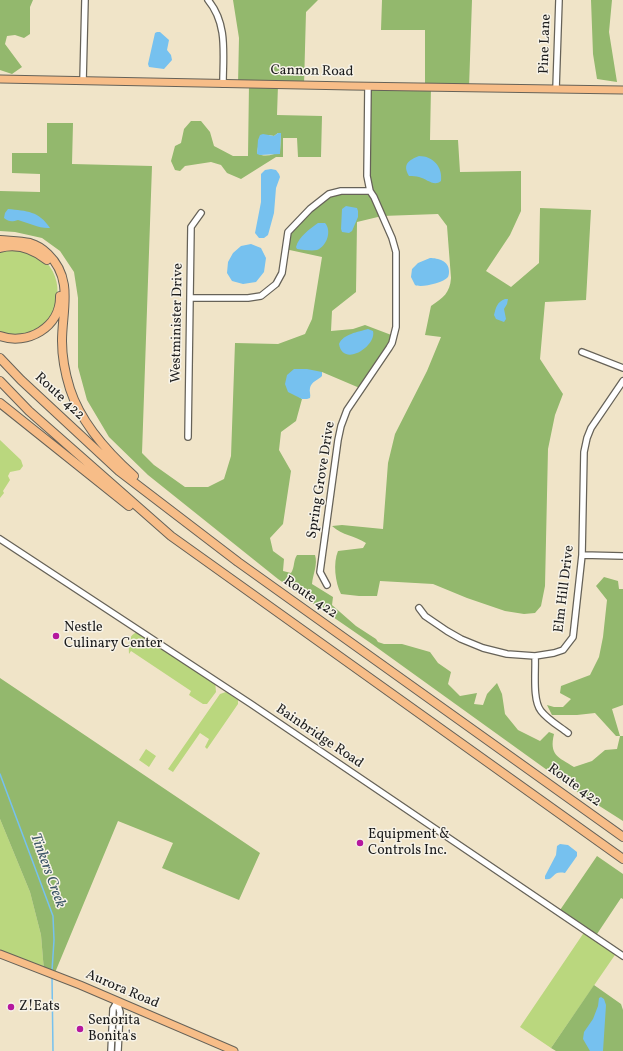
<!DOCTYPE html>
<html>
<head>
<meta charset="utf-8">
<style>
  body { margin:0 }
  canvas { display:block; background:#f0e4c8 }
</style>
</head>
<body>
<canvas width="623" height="1051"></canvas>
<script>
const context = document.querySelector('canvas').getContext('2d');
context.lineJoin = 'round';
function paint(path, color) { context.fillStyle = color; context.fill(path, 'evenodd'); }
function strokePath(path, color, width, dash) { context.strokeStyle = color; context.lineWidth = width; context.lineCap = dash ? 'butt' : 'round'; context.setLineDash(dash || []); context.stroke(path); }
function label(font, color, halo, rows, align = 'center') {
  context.font = font + ' Vollkorn,serif'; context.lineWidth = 3; context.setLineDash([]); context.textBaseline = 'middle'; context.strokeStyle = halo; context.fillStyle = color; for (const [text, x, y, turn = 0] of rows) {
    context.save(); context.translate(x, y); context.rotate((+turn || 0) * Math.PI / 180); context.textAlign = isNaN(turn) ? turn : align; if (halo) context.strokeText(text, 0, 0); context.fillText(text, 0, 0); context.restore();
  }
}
const green = new Path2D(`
  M22 249C30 252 41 256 46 262 68 285 57 325 27 334 24 334 21 336 18 336 12 336 6 334 0 333V250Z
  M0 440 21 460 23 466 20 470 10 472 8 476 10 480 3 491 4 493 0 498Z
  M139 631 215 681 216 692 207 704H203L189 695 191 691 131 651 129 654C129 642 127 636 139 631Z
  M226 692 238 700V704L207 749 205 747 209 739 200 733 173 772 168 769 220 694Z
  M146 749 156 756 149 767 139 760Z
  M0 819 30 892 41 935 44 971 0 954Z
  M585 931 617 952 551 1048 520 1027Z`);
const forest = new Path2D(`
  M0 0H33L30 7V34L24 38 15 35 7 36 5 44 22 67 12 74 0 70Z
  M233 0H318L306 12 304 85H278L277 115 322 116 321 157H298L297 138H283V157H276L241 179 227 173 221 165 211 162 185 166 180 171 175 170 171 161 175 146 181 143 184 129 191 121H201L210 132 214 146 233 156H248L249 84H238L239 38ZM278 133 281 135 280 151C274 155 264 158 257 153L258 147 269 135 274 136Z
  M382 0H472L469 88 431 87 430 140H458L460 172 521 171V211L510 235 486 271 511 287 539 263 540 208 591 210 586 300 545 302 540 359 563 394 555 415 548 449 545 586 541 606 535 613 524 614 505 611 467 598 433 584 380 581 377 596H359L341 594C335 582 333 563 338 551L363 548 366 543C354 535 343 536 332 526L342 525 383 529 388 463 395 434 427 371 441 337 425 335 431 306C443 298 450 293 451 278L447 226 438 214 382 216 357 222 356 292 332 311 331 331 353 329 365 325 394 336 362 389 322 372 295 394 302 399 296 421 281 432 279 450 291 471 283 524 270 538 273 551 284 559 283 571 291 573C295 567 293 561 297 555H315C318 564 313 574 312 584L333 597 332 605 356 626 376 639 378 642 384 644H402L430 652 438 663 451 672 448 684 460 696 477 693 474 704 483 705 487 694 497 683 502 694 505 714 518 730 540 741 549 732 554 734C549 755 558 757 574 767L592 761 605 750 617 749 620 736H616L595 713 577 715H552L547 705 554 707H563L571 699 560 693 561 686 590 675 599 657 603 637 607 600 596 586 604 577 618 581 619 589H623V705L612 709 620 736H623V821L579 793 372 644 278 579 148 475 109 437 87 400 78 367V298L74 272 60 251 42 238 15 232 0 231V191L40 192V174L12 173V153H47V123H73L72 164 152 166 142 453 154 465 185 487H208L224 479 231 456 235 343 278 344 305 334 312 319 322 257 285 249 288 232 329 194 370 191 367 176 369 88H425V30H381Z
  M591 0H612L609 32 617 82 597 79 593 54Z
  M0 678 260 853 239 900 162 868 173 843 118 821 54 975 44 971 41 935 30 892 0 819Z
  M597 856 623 874V899L621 898 595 937 558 913Z
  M594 985 621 1004 623 1010V1051H556L551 1048Z`);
const water = new Path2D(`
  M157 32H160L169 40 167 50 171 55 172 60 164 69 149 67 148 64 155 33Z
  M278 133H281V135L280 154 260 155 257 154 258 140 260 135 263 134 274 136Z
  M419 156C433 156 443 167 441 181 434 187 427 179 419 177 416 176 413 176 409 176 402 164 409 160 419 156Z
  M271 169 276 170 279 174 280 177 276 188 274 213 268 235 264 238H259L255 233 261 202V174L265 170Z
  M346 206 357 208 358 211V217L352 231 349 233 342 232 341 229 342 209Z
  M8 209C27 211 39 211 50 228 40 229 29 223 18 220 12 222 9 222 4 218L5 213Z
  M318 223H325C332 231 327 246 317 250 312 251 303 250 297 249L296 247C299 236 310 229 318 223Z
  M251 244 261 248 266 258 264 272 256 282 243 284 232 281 227 273 228 262 233 253 241 246Z
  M430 258C438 258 449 261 449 271 449 272 449 275 448 277 443 283 421 288 415 285L411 277 412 269 418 263Z
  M505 299H508L507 304 504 309 506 319 504 322 496 319 494 315C496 307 497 302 505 299Z
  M368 329 373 331C377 346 343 368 339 344 343 334 358 332 368 329Z
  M294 369H307L322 372V376C318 380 311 382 310 388 309 391 311 395 310 398L307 399H302L288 392 285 384 287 375Z
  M560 844 568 845 577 852V856L565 873C551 870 555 881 545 879V876L556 855 557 846Z
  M601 997 604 999 606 1005 603 1051H590L583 1039 584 1032 593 1019 598 1006 599 998Z`);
const stream = new Path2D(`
  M0 774 53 916 54 940 52 971
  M52 977 53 1051`);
const minor = new Path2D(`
  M208 0C228 24 223 54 223 84
  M83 81 85 0
  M556 89 559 0
  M190 298H248L261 296 276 284 282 273 288 232 310 209 329 194 341 191H370
  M582 352 623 368
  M188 437 191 227 201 213
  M0 539 251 704 623 956
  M582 555 623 556
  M327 585 320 572 338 440 341 426 347 410 389 348 392 343 396 327V252L392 238 374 197 370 191 367 176 368 86
  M419 608 425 616 447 631 461 639 483 648 507 654 535 656 554 653 563 650 573 637 574 628 582 555 584 452 587 438 591 428 623 381
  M535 656C536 670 532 700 541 711 548 720 559 726 568 733
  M117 1002 120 1012 118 1051
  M111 1051 113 1009 117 1002`);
const major = new Path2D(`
  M0 79 351 86 623 90
  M0 954 80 985 234 1051`);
const highway = new Path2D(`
  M0 240C10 241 20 241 30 243 37 245 43 249 48 254 74 279 62 310 62 341 62 357 65 373 70 389 81 423 107 452 134 476
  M0 248C18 243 33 249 47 260
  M0 336C27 346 61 327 60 296
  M0 358 21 380 119 471 238 562 623 837
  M0 381 29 411 171 536 623 859
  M0 403 129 506`);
const markers = [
  [56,636,4,"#b5179e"],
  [360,843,4,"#b5179e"],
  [11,1007,4,"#b5179e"],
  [80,1029,4,"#b5179e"]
];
const streetNames = [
  ["Pine Lane",546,44,-88],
  ["Cannon Road",312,72,1],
  ["Westminister Drive",178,323,-89],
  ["Route 422",59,397,43],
  ["Spring Grove Drive",322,480,-81],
  ["Elm Hill Drive",565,589,-83],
  ["Route 422",310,598,35],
  ["Bainbridge Road",319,737,34],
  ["Route 422",574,786,36],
  ["Aurora Road",122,990,23]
];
const poiNames = [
  ["Nestle",64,628],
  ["Culinary Center",64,644],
  ["Equipment &",368,835],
  ["Controls Inc.",368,851],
  ["Z!Eats",19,1007],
  ["Senorita",88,1021],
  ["Bonita's",88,1037]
];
const waterNames = [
  ["Tinkers Creek",47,871,70]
];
paint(green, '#bad77e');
paint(forest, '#93b86d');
paint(water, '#76c1ef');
strokePath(stream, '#76c1ef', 1.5);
strokePath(minor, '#666258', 8);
strokePath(major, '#666258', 9);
strokePath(highway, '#666258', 10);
strokePath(minor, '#fff', 5.5);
strokePath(major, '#f7bd88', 7);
strokePath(highway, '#f7bd88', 8);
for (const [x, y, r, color] of markers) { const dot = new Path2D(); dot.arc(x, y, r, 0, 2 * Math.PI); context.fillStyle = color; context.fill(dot); strokePath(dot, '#f7f3e8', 1.5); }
label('14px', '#1c1c1c', '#f7f3e8', streetNames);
label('14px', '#1c1c1c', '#f7f3e8', poiNames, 'left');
label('italic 15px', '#3c5666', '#f7f3e8', waterNames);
</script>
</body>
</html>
